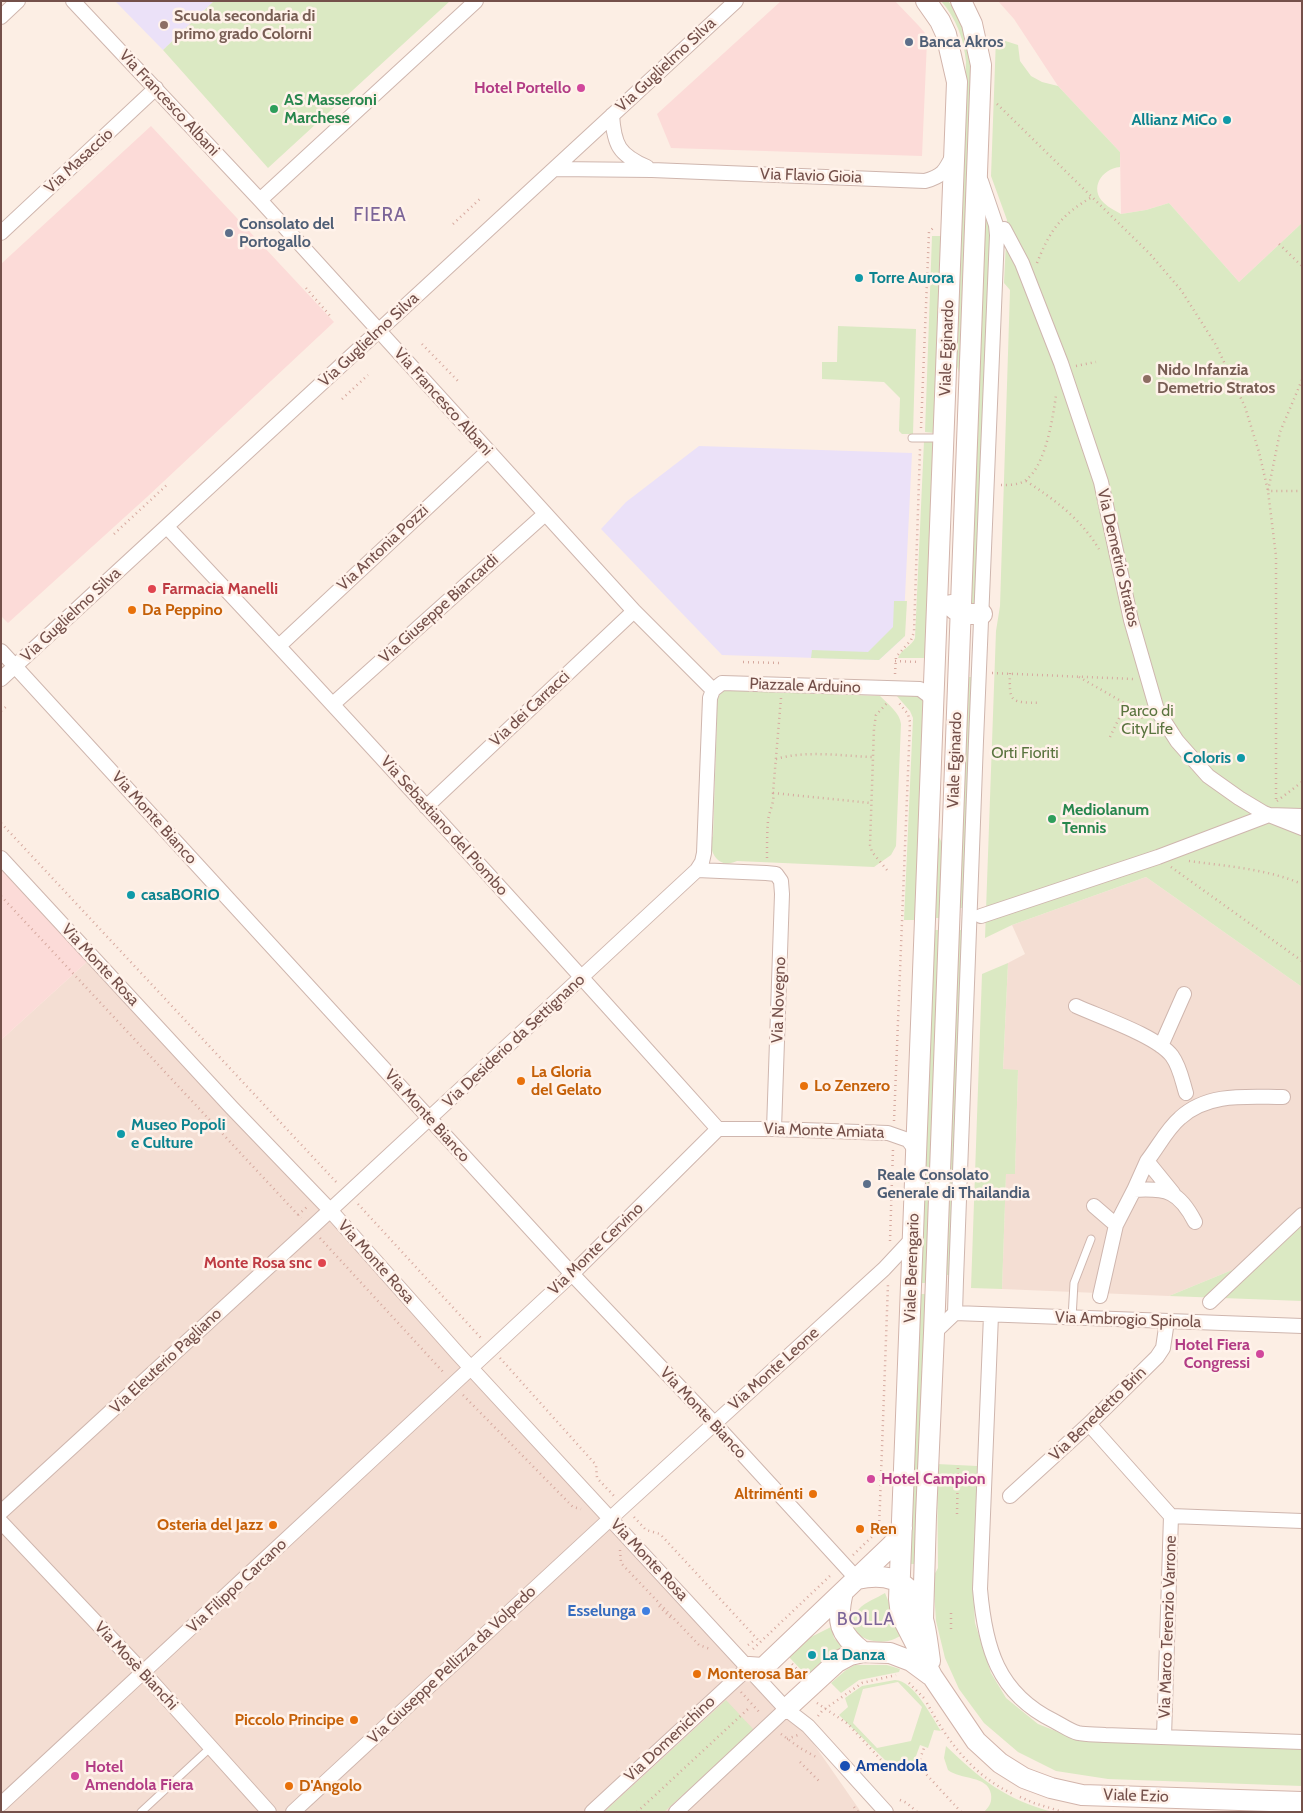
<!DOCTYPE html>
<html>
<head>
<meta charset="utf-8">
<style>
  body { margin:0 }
  #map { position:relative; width:1303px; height:1813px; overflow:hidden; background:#fceee4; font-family:Cabin,sans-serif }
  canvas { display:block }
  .frame { position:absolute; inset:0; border:2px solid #74504a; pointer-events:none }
</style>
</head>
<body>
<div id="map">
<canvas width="1303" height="1813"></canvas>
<div class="frame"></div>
</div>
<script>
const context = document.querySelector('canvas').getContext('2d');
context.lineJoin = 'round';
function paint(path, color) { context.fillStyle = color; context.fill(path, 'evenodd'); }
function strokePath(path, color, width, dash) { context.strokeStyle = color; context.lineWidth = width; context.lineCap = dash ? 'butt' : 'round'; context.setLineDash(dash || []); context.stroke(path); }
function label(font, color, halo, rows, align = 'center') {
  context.font = font + ' Cabin,sans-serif'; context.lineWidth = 5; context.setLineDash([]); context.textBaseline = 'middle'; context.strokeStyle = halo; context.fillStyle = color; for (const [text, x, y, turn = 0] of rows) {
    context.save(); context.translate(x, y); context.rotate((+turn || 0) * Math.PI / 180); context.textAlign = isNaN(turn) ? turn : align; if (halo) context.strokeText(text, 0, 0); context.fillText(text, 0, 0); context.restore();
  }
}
const residential = new Path2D(`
  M1146 877 1302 987V1210L1237 1268 1169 1296 1002 1289 1006 1174H1015L1018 1070H1003L1008 963 1025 954 1012 925Z
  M90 959 785 1709 675 1812H1V1040Z
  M786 1711 802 1727 861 1812H678Z`);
const commercial = new Path2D(`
  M781 1H895L918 25 925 33 927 41 922 156 671 148 657 114Z
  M998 1H1302V223L1239 282 1169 203 1146 210 1121 214 1120 152 1058 86 1014 19Z
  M151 126 334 322 147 497 8 623 1 616V264Z
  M1 864 90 959 1 1040Z`);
const education = new Path2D(`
  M115 1H214L163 50Z
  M699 446 912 453 903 638 879 660 722 655 601 529 626 502Z`);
const green = new Path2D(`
  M214 1H450L268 168 163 50Z
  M941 1H948C964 18 967 41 971 63L959 373 955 360 966 62C964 39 956 18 941 1Z
  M996 38 1018 45 1020 61 1031 76 1042 82 1058 86 1120 152V167C1101 169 1089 189 1104 203 1109 208 1116 211 1121 214L1146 210 1169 203 1239 282 1302 223V987L1146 877 1012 925 985 938 996 631 1000 606 1010 290 1004 283 1007 220 991 176Z
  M985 217 989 222 991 229 977 609 970 604Z
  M932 236H942L934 433 925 432Z
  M838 326 916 329 913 434H902L899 431 900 398 884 382 822 379V362H837Z
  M924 441H934L925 658H898C901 649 912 646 915 638Z
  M894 601H907L905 636 879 660 811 658 812 650 868 652 893 627Z
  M967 677H974L965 908H958Z
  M741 689 746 691 880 696C888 704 900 713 901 724L896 846 891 855 874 867 737 861C720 869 711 856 710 840L713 836 717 717C711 707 717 696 725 690Z
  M896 695 921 696 924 701 916 920H904L913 718 910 711Z
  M937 833 942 843 940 918H933Z
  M932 930H940L927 1283H919Z
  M957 930H963L951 1275H945Z
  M1008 963 1003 1069 1018 1070 1015 1174H1006L1002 1289 971 1288 982 974Z
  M1302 1210V1301L1169 1296 1237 1268Z
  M919 1294H926L916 1564H909Z
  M937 1464 977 1466 973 1588 975 1623 991 1673 1006 1698 1038 1724 1076 1739 1302 1748V1786L1108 1779 1056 1771 1018 1752 984 1723 959 1689 945 1658 936 1621 933 1577 938 1568Z
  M885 1593 902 1635C898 1637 893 1640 888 1641 868 1645 838 1630 859 1609 865 1602 877 1598 885 1593Z
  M831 1627 834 1638 843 1648 834 1652 807 1676 788 1656 811 1637Z
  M855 1665H887L900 1669 899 1672 859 1680 841 1693 831 1683 846 1670Z
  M895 1680C914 1681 931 1716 941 1731L934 1730 928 1748 920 1745 912 1767 885 1760 839 1715 848 1707 845 1698 862 1686ZM898 1682 922 1707 911 1741 877 1748 853 1723 863 1689Z
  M726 1700 754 1730 664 1812H604Z
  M946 1746C980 1779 1006 1800 1053 1812H984C990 1806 992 1802 991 1794 988 1775 960 1780 948 1770L944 1758Z`);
const path = new Path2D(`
  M997 104 1150 254 1181 290 1216 345 1245 407 1259 452 1268 491 1276 556V802
  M453 224 481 198
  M1279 244 1302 266
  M1037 263C1050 230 1061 215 1092 197
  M306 288 332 318
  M422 344 458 381
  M1076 366 1096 362
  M1302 380 1280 432 1268 491H1302
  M342 399 368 375
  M921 428 929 232 933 228
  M1026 481C1055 500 1080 518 1099 549
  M1001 485C1010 485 1021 485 1027 479 1046 464 1053 417 1056 395
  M114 534 169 483
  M895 661 919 662
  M743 662 782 663
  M992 673 1134 679
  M1010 673C1009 704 1011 702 1041 703
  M895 674 896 657 911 640 914 632 920 449
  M1079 677 1126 704 1145 720
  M1 711 7 706
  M1110 737 1126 704
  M776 759C807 750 841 756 873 757
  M773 793 871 803
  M1277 801 1302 782
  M1 823 338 1184
  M767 858C767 846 767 833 768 821 769 811 775 802 773 793L781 698
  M1189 861C1226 866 1267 869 1302 884
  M1171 867 1302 961
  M887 870 872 852 870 845 874 728 876 715 888 702
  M1 896 301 1218
  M894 1121 910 722 908 714 899 703
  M358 1204 481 1338
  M298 1215 308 1206
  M320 1238 445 1374
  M890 1241 893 1149
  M500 1358 596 1465 597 1478 615 1497
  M463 1395 573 1507 581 1509
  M957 1514 958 1465
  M634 1517 646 1530 660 1534 760 1642
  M620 1550 621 1563 699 1645 710 1649
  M853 1555 879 1530 888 1284
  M659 1606 671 1618
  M951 1629V1610
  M748 1645 755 1640
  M753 1649 832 1574
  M792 1664 800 1672
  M786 1670 794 1679
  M909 1683 924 1698
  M741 1692 761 1714
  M817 1703 848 1724 883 1762 889 1764 922 1771 926 1774 961 1812
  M927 1703C948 1742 973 1776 1015 1795
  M818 1716 822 1711 862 1683 896 1675
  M781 1734 800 1748 816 1757
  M787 1739 798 1735
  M920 1759 924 1748
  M800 1762 821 1783
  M1020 1797 1034 1803 1063 1812
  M900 1800 907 1803 917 1812
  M854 1807 858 1812
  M637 1812 748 1709`);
const lane = new Path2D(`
  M912 438H942
  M1072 1318 1074 1283 1091 1239
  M141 1812 211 1747`);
const street = new Path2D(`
  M73 1 260 200 634 611 713 690
  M1 17 18 1
  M612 115C614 145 619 155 647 167
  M554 169 652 170 925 181C943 176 945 171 953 155
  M260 200 476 1
  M1004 229 1022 263 1061 363 1101 482 1131 620 1157 710 1177 741 1208 776 1239 798 1264 813 1302 828
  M1 233 156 88
  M167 527C353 724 536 926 718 1129
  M279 646 488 451
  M1 651 572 1274 714 1423 857 1579
  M1 679 736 1
  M333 704 545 514
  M426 807 634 611
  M1 858 232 1108 330 1210 458 1354 786 1709 808 1726 886 1812
  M697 870 766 873 776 874 781 881 782 894 774 1129
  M981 916 1158 857 1269 815 1302 816
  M1076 1006C1100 1017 1157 1036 1172 1056 1180 1067 1182 1080 1186 1093
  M1161 1046 1184 994
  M718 1129H774L888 1133 908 1140 914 1148 915 1154
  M1147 1161C1158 1147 1167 1129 1180 1118 1208 1092 1248 1097 1283 1097
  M1134 1190 1147 1161 1173 1193
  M1094 1206 1116 1225
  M1100 1296 1116 1225 1134 1190C1167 1188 1179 1191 1195 1222
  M1210 1302 1302 1215
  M955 1313 1302 1326
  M991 1315 980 1589C985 1647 997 1693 1054 1721 1062 1725 1070 1731 1078 1733 1087 1735 1096 1734 1105 1735L1302 1742
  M934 1333 955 1313 956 1280 976 741 997 235 996 225 981 181
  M1089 1424 1171 1516 1302 1521
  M1010 1496 1089 1424 1157 1357 1163 1348 1167 1321
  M1 1512 311 1228 697 870 702 862 704 853 710 698 713 690 722 683 920 689 928 695 934 702
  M1 1522 144 1673 269 1812
  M1164 1737 1171 1516
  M1 1804 572 1274 718 1129
  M293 1812 624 1506 884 1269 913 1238
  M592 1812 749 1667
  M676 1812 786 1709`);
const secondary = new Path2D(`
  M926 1 940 21 946 34 957 82 899 1599 901 1615 932 1676 976 1741 1000 1763 1024 1778 1051 1788 1082 1795 1302 1802
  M951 605C958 616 970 614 982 614
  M857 1579C919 1566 924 1614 930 1661
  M843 1592C836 1621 839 1634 863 1652
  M923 1619 926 1516 934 1333 981 65 972 24 961 1
  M749 1667 763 1668 891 1546 898 1538 902 1528
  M786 1709 837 1662 850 1655 863 1652 890 1653 911 1661 930 1675`);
const markers = [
  [164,25,5,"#8d6e63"],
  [909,42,5,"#5c6f8a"],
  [581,88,5,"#d1479c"],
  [274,109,5,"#2e9e5b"],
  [1227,120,5,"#0f9aa8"],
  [229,233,5,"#5c6f8a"],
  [859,278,5,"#0f9aa8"],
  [1147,379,5,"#8d6e63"],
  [152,589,5,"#e0444e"],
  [132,610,5,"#e8710a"],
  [1241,758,5,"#0f9aa8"],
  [1052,819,5,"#2e9e5b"],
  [131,895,5,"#0f9aa8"],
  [521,1081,5,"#e8710a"],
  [804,1086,5,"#e8710a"],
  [121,1134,5,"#0f9aa8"],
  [867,1184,5,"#5c6f8a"],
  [322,1263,5,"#e0444e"],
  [1260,1354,5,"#d1479c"],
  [871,1479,5,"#d1479c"],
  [813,1494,5,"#e8710a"],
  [273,1525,5,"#e8710a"],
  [860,1529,5,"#e8710a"],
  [646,1611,5,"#3f7fe0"],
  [812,1655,5,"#0f9aa8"],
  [697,1674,5,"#e8710a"],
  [354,1720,5,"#e8710a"],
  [845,1766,6,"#1a4fb4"],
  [75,1776,5,"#d1479c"],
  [289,1786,5,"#e8710a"]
];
const educationNames = [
  ["Scuola secondaria di",174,16],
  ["primo grado Colorni",174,34],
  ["Nido Infanzia",1157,370],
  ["Demetrio Stratos",1157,388]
];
const serviceNames = [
  ["Banca Akros",919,42],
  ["Consolato del",239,224],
  ["Portogallo",239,242],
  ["Reale Consolato",877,1175],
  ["Generale di Thailandia",877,1193]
];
const streetNames = [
  ["Via Guglielmo Silva",666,65,-43],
  ["Via Francesco Albani",169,103,47],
  ["Via Masaccio",79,161,-43],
  ["Via Flavio Gioia",811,176,2],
  ["Via Guglielmo Silva",369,340,-43],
  ["Viale Eginardo",947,348,-88],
  ["Via Francesco Albani",443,402,48],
  ["Via Antonia Pozzi",383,548,-43],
  ["Via Demetrio Stratos",1118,558,77],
  ["Via Giuseppe Biancardi",439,609,-42],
  ["Via Guglielmo Silva",71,615,-43],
  ["Piazzale Arduino",805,686,2],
  ["Via dei Carracci",530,709,-43],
  ["Viale Eginardo",955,760,-88],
  ["Via Monte Bianco",154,818,48],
  ["Via Sebastiano del Piombo",444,826,48],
  ["Via Monte Rosa",100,965,47],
  ["Via Novegno",779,1000,-88],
  ["Via Desiderio da Settignano",514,1041,-43],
  ["Via Monte Bianco",427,1116,48],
  ["Via Monte Amiata",824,1131,2],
  ["Via Monte Cervino",596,1249,-44],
  ["Via Monte Rosa",376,1262,48],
  ["Viale Berengario",912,1268,-88],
  ["Via Ambrogio Spinola",1128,1320,2],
  ["Via Eleuterio Pagliano",166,1361,-43],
  ["Via Monte Leone",774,1369,-42],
  ["Via Monte Bianco",703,1413,47],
  ["Via Benedetto Brin",1098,1414,-44],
  ["Via Monte Rosa",649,1560,47],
  ["Via Filippo Carcano",237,1586,-43],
  ["Via Marco Terenzio Varrone",1168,1627,-88],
  ["Via Giuseppe Pellizza da Volpedo",452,1665,-43],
  ["Via Mosè Bianchi",136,1666,47],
  ["Via Domenichino",670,1739,-43],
  ["Viale Ezio",1136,1796,2]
];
const hotelNames = [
  ["Hotel Portello",571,88],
  ["Hotel Fiera",1250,1345],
  ["Congressi",1250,1363],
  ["Hotel Campion",881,1479,"left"],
  ["Hotel",85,1767,"left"],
  ["Amendola Fiera",85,1785,"left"]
];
const leisureNames = [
  ["AS Masseroni",284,100],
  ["Marchese",284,118],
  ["Mediolanum",1062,810],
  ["Tennis",1062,828]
];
const cultureNames = [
  ["Allianz MiCo",1217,120,"right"],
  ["Torre Aurora",869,278],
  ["Coloris",1231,758,"right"],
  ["casaBORIO",141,895],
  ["Museo Popoli",131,1125],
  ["e Culture",131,1143],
  ["La Danza",822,1655]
];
const healthNames = [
  ["Farmacia Manelli",162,589],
  ["Monte Rosa snc",312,1263,"right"]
];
const foodNames = [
  ["Da Peppino",142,610],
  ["La Gloria",531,1072],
  ["del Gelato",531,1090],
  ["Lo Zenzero",814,1086],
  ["Altriménti",803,1494,"right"],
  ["Osteria del Jazz",263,1525,"right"],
  ["Ren",870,1529],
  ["Monterosa Bar",707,1674],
  ["Piccolo Principe",344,1720,"right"],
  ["D'Angolo",299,1786]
];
const parkNames = [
  ["Parco di",1147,711],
  ["CityLife",1147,729],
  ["Orti Fioriti",1025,753]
];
const shopNames = [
  ["Esselunga",636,1611]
];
const transitNames = [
  ["Amendola",856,1766]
];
const neighbourhoodNames = [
  ["BOLLA",866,1620]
];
const quarterNames = [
  ["FIERA",380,215]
];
paint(residential, '#f4ded3');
paint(commercial, '#fcdbd8');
paint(education, '#ebe1f8');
paint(green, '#dbe9c3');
strokePath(lane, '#cfb6ae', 9);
strokePath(street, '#cfb6ae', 16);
strokePath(secondary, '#d2b4ab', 22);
strokePath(path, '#d6a99f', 2.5, [1, 4]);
strokePath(lane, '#fff', 7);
strokePath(street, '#fff', 14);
strokePath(secondary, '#fff', 20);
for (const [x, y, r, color] of markers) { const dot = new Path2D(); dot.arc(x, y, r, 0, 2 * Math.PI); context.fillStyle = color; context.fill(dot); strokePath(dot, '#fff2ea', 2); }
label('bold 16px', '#785e54', '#fff2ea', educationNames, 'left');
label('bold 16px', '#4e5e75', '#fff2ea', serviceNames, 'left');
label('16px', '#74504a', '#fff2ea', streetNames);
label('bold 16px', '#b23c85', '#fff2ea', hotelNames, 'right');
label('bold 16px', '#27864d', '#fff2ea', leisureNames, 'left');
label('bold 16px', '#0d838f', '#fff2ea', cultureNames, 'left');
label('bold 16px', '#be3a42', '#fff2ea', healthNames, 'left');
label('bold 16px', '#c56008', '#fff2ea', foodNames, 'left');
label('16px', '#5a743f', '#fff2ea', parkNames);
label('bold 16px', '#366cbe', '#fff2ea', shopNames, 'right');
label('bold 16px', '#164399', '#fff2ea', transitNames, 'left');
context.letterSpacing = '1px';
label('18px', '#7c6598', '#fff2ea', neighbourhoodNames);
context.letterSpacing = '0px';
context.letterSpacing = '1px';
label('19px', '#7c6598', '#fff2ea', quarterNames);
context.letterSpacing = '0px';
</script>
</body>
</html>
